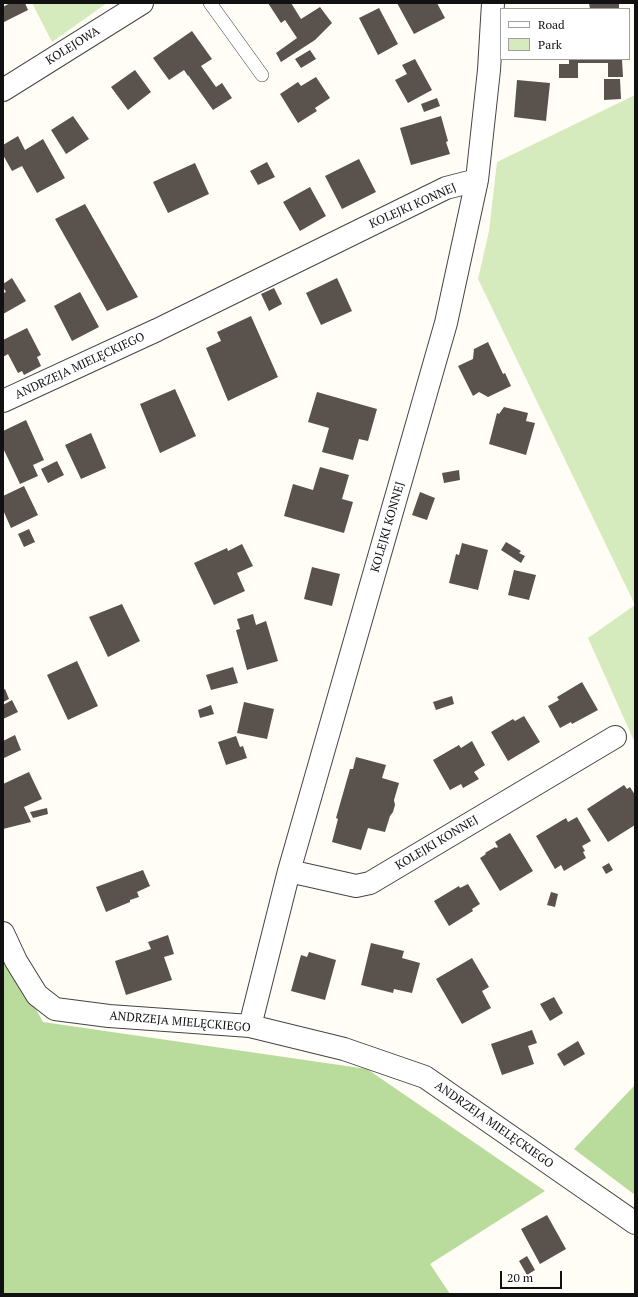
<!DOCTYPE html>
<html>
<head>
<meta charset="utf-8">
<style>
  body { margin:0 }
  #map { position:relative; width:638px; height:1297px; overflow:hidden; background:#fffdf5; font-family:"PT Serif",serif }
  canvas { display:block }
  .frame { position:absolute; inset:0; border:4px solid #111; pointer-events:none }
  .legend { position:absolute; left:500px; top:8px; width:130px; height:52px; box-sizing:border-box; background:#fff; border:1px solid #a0a0a0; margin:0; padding:5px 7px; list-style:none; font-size:12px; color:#111 }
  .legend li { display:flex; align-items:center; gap:8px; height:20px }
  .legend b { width:20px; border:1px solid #a0a0a0 }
  .scale { position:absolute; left:500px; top:1271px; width:62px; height:18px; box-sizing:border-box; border:2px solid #111; border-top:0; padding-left:5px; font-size:12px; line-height:14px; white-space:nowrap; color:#111; -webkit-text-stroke:3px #fff; paint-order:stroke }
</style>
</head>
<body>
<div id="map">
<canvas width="638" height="1297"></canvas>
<div class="frame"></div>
<ul class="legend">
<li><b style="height:5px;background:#fff"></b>Road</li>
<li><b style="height:11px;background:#d5ebbd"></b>Park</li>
</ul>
<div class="scale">20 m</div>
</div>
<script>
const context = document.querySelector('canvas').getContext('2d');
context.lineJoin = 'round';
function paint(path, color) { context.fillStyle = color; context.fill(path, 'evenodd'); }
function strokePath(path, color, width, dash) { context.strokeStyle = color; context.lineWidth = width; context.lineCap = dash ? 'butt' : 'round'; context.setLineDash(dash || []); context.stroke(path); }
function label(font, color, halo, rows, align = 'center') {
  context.font = font + ' "PT Serif",serif'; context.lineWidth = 4; context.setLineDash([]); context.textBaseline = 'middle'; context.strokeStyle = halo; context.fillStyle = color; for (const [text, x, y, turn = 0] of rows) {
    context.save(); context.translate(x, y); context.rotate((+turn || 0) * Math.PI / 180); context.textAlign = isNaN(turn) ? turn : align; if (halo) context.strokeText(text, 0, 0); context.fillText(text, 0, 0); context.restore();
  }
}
const green = new Path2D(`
  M32 3H107L52 42Z
  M635 95V605L478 279 489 231 497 162Z
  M635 605V743L588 638Z`);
const forest = new Path2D(`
  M3 950 43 1022 367 1069 545 1191 430 1264 450 1294H3Z
  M635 1085V1195L574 1149Z`);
const building = new Path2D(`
  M10 3H25L28 10 4 22 3 20V7Z
  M268 3H291L301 19 320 7 332 23 315 40 281 62 276 53 297 38 285 20 281 23Z
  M397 3H437L445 18 414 34Z
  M589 3H619V8L590 9Z
  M379 8 398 44 378 55 359 18Z
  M192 31 212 59 201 66 216 87 222 83 232 98 213 110 188 75V76L184 70 169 80 153 58Z
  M310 50 316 59 301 68 295 59Z
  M415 59 432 90 408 103 395 80 407 74 402 65Z
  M569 59H622L623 77H608V63H578V78H559V64H569Z
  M135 70 151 92 128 110 111 87Z
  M316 77 330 98 315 108 317 111 298 123 280 94 298 82 301 86Z
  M604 79H620L621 99 604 100Z
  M517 80 550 83 546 121 514 117Z
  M437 98 440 106 424 112 421 104Z
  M73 116 89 139 66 154 51 130Z
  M441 116 448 141 446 142 450 154 411 165 400 128Z
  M18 136 25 150 43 139 65 178 37 193 22 166 12 171 3 155V145Z
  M359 159 376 192 342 209 325 176Z
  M267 162 275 177 258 185 250 171Z
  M195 163 209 194 168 213 153 182Z
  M310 187 326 216 300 231 283 202Z
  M85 204 138 297 107 311 55 219Z
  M12 278 26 301 3 314V293L6 292 3 287V284Z
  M337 278 352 311 321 325 306 293Z
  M274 288 282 304 269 311 261 294Z
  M80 292 99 327 72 341 54 306Z
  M251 316 278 377 228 401 206 348 221 341 217 332Z
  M27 328 41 355 37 357 41 366 24 375 22 371 18 373 8 354 3 357V340Z
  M488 342 503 374 505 373 511 386 488 397 479 392 473 396 458 366 473 359 474 349Z
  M175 389 196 436 160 453 140 404Z
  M317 392 377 409 368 441 359 439 353 460 322 452 329 428 308 422Z
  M504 407 528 413 526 421 535 423 526 455 489 444 497 413 499 414Z
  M26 420 44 460 33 465 38 476 20 484 3 448V431Z
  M91 433 106 468 81 479 65 445Z
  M57 461 64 475 48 483 41 469Z
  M320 467 349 475 342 499 353 502 344 533 284 516 293 484 313 490Z
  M459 470 460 480 444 483 442 473Z
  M24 486 38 515 11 528 3 510V496Z
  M420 492 435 498 427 520 412 515Z
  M29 529 35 542 24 547 18 534Z
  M506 542 521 551 519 553 525 556 521 563 501 550Z
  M462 543 488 550 478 590 449 583 456 554 459 555Z
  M242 544 253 566 237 573 245 591 214 605 194 563 227 548 228 551Z
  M312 567 340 574 332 606 304 599Z
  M514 570 536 575 529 600 508 595Z
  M122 604 140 641 108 657 89 617Z
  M253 614 256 625 266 621 278 661 247 670 236 630 240 629 237 619Z
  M77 661 98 706 68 720 47 675Z
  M233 667 238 683 211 690 206 675Z
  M582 682 598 710 572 724 571 722 560 728 548 706 559 700 557 697Z
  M5 689 9 699 3 702V690Z
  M452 696 454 704 436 710 433 702Z
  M12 700 18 712 3 719V705Z
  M244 702 274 709 267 739 237 733Z
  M211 705 214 714 200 718 198 710Z
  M524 716 540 742 508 761 491 732 513 719 515 721Z
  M15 735 21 750 4 758 3 741Z
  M236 736 240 747 243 746 247 758 226 765 218 742Z
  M472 741 485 765 474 772 479 779 463 788 461 784 450 790 433 760 459 745 461 748Z
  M356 757 386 765 382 778 399 783 394 800 395 805 393 812 390 816 385 832 368 828 361 850 332 842 338 819 336 818 350 769H353Z
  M29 772 42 799 24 807 31 822 3 829V784Z
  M624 785 627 789 630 787 635 795V825L608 842 587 809Z
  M47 808 48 814 33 818 30 812Z
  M577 817 591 841 582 846 585 851 583 852 586 858 564 871 561 865 555 869 536 836 566 818 568 822Z
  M510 833 533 871 500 891 480 858 486 854 485 853 495 847 496 848 498 847 495 842Z
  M609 863 613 870 606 874 602 867Z
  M143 870 150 886 137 892 139 897 130 900V902L106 912 96 887Z
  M468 884 480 904 472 909 473 911 449 926 434 901 459 886 460 888Z
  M551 892 558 894 555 907 547 905Z
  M168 935 174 954 164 957 172 980 126 995 115 961 151 949 148 942Z
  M371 943 404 951 402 958 420 963 412 993 394 989 393 993 361 985Z
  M309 952 336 960 325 1000 291 991 301 955 307 957Z
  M472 958 489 987 482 991 491 1008 462 1024 436 979Z
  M554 997 563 1013 550 1021 540 1004Z
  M532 1030 537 1043 528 1046 534 1064 502 1075 491 1044Z
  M578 1041 585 1054 564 1066 557 1054Z
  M547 1215 566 1249 540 1264 521 1229Z
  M527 1256 535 1270 527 1275 519 1261Z`);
const lane = new Path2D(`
  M210 3 262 75`);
const street = new Path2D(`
  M3 90 142 3
  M3 401 157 330 446 188 477 180
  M289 871 356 886 370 883 615 737
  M3 933 16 961 37 995 55 1009 109 1016 250 1026 344 1049 425 1077 635 1223
  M250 1026 289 871 446 323 477 180 489 70 493 3`);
const streetNames = [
  ["KOLEJOWA",73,46,-32],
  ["KOLEJKI KONNEJ",413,206,-24],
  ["ANDRZEJA MIELĘCKIEGO",80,366,-25],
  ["KOLEJKI KONNEJ",388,527,-74],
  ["KOLEJKI KONNEJ",437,843,-31],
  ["ANDRZEJA MIELĘCKIEGO",180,1022,5],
  ["ANDRZEJA MIELĘCKIEGO",494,1125,35]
];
paint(green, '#d5ebbd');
paint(forest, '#b9dc9c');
paint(building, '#5a524d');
strokePath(lane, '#444', 14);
strokePath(street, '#444', 24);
strokePath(lane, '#fff', 13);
strokePath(street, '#fff', 22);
label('12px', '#111', '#fff', streetNames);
</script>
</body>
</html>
